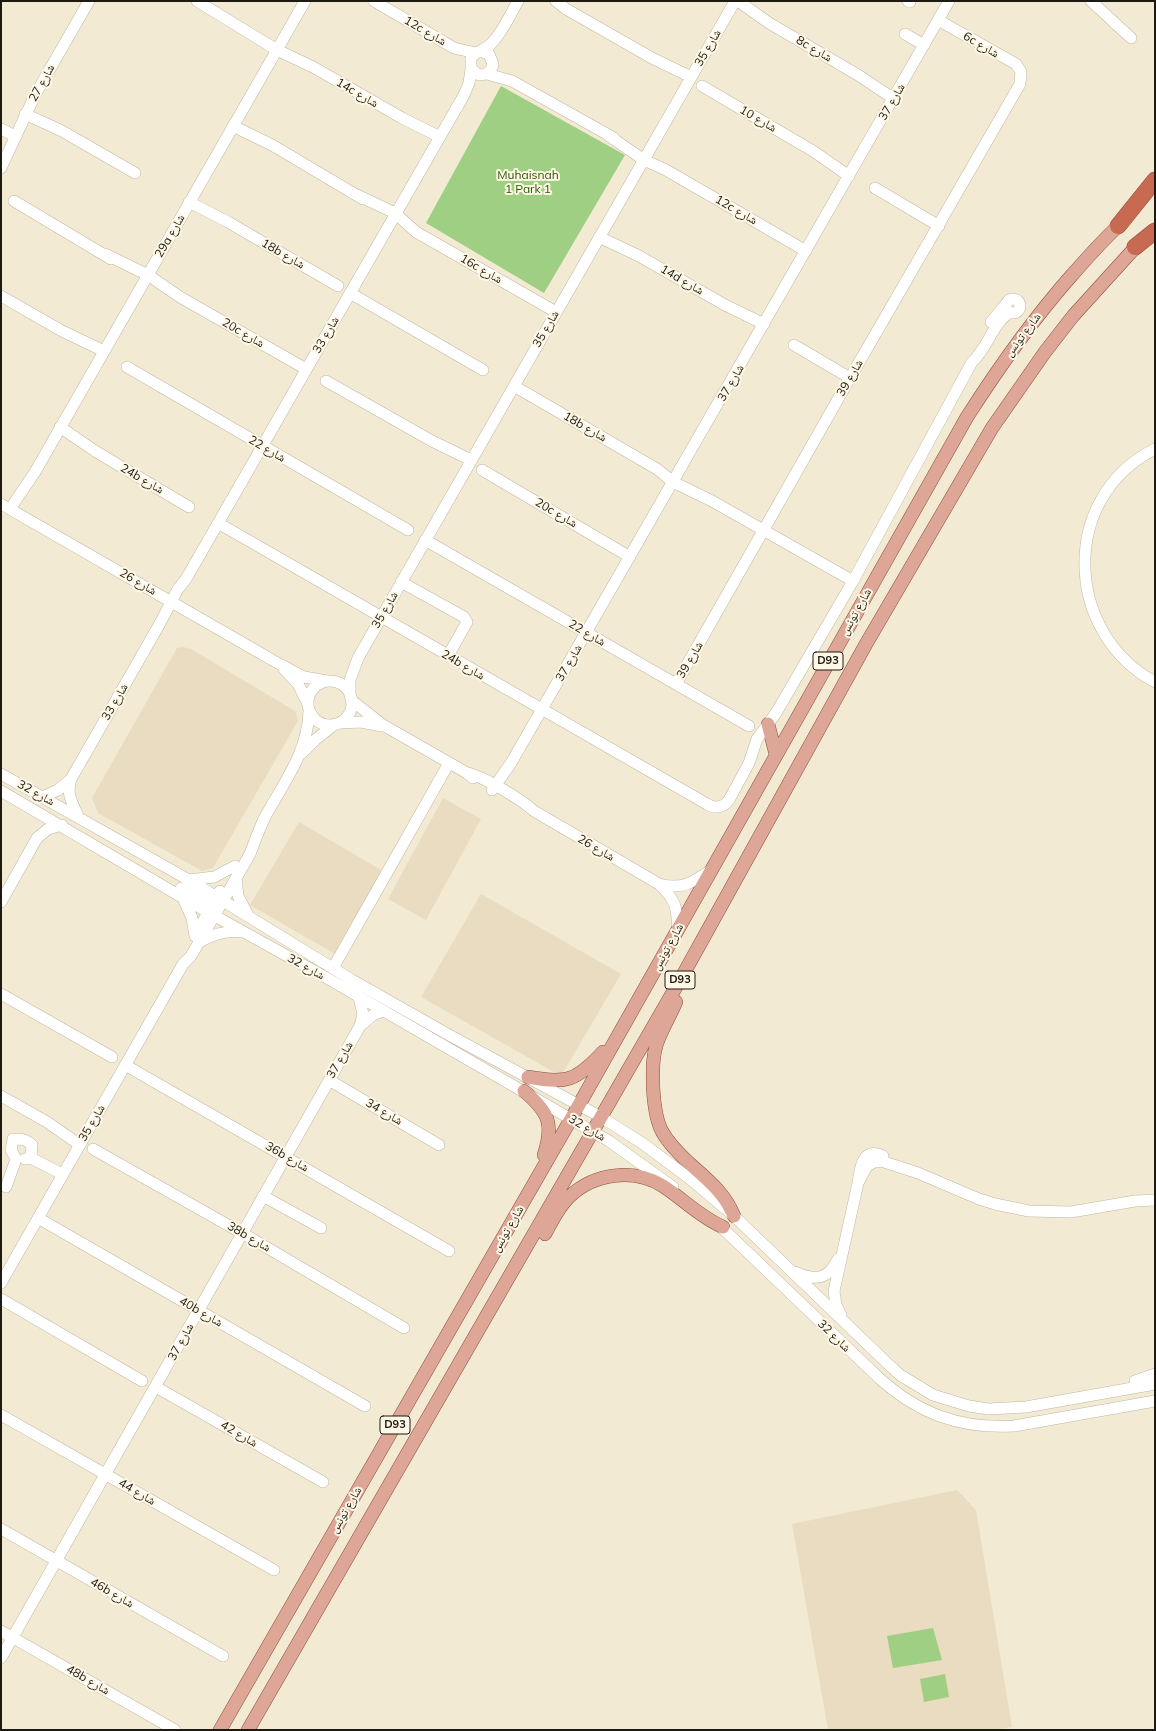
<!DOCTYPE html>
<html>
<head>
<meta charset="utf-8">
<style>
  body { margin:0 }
  #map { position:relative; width:1156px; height:1731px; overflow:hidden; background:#f3ead4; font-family:Mulish,sans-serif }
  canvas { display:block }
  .frame { position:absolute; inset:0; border:2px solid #1d1a12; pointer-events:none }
</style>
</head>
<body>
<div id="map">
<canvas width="1156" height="1731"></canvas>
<div class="frame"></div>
</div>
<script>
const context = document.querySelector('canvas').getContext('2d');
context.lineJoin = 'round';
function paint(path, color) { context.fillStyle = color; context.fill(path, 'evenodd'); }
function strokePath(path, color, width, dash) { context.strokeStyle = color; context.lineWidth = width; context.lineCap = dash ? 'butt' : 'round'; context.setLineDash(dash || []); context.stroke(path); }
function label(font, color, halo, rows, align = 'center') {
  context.font = font + ' Mulish,"Noto Naskh Arabic",sans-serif'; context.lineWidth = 4; context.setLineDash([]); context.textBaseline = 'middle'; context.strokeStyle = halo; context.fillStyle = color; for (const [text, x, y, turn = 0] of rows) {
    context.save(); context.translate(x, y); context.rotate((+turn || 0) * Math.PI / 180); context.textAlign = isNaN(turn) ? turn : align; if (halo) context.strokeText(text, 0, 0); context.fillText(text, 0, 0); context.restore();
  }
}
const built = new Path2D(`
  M183 647 191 649 295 711 298 721 213 868 202 871 98 813 92 798 177 648Z
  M443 798 481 819 426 920 388 899Z
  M299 822 383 871 335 954 250 905Z
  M481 894 621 974 561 1076 421 997Z
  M957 1490 976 1510 1012 1727 994 1730H828L792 1524Z`);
const green = new Path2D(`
  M501 86 625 155 544 293 426 223Z
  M933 1628 942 1660 893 1668 887 1636Z
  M945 1674 949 1697 924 1702 920 1679Z`);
const minor = new Path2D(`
  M197 1 277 50 313 67 402 118 440 137
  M374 1 454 48 476 53
  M556 1 566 9 652 58 691 77
  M738 1 769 23 858 75 894 99
  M908 1 910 2
  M1091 1 1131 38
  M905 34 924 45
  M482 52 489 54 493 64C492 71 487 75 479 75L471 69V58C476 51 485 50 491 44 503 32 510 15 518 1
  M487 74 512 81 614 138
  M702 86 813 151 849 176
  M25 114 62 131 135 173
  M233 126 272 145 363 199
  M1 129 15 136
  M609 136 644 160 666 170 806 251
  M1 168 35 95 89 1
  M875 188 939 226
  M357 195 395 213 416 232 556 312
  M14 201 111 259
  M189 202 228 222 338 286
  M599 237 639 256 725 305 764 324
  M105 254 148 275 180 297 306 369
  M350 293 483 370
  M1 296 62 331 104 351
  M1006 306a7 7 0 1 1 14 0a7 7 0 1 1-14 0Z
  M991 322 1005 305
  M794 345 850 378
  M127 367 408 530
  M326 381 432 441 471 460
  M514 386 657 469 673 482 712 501 853 581
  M60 427 95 451 189 507
  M1155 449C1059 497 1064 633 1155 682
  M482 470 630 557
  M1 504 274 661 304 677 327 681
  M10 509 35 472 305 1
  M218 523 707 804C715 809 723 808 729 800L749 763 757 739 776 713 853 581 972 362C988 348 992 324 1009 313
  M425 540 749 726
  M401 582 464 617 467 622 448 656
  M284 669 298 684 308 704
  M308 703a22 22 0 1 1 44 0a22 22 0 1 1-44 0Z
  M676 684 850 378 1020 84 1021 72 1016 64 938 20
  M350 696V680L358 658 735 1
  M351 700 383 725 467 773 473 778
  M339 723 361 722 382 726
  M302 753 315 740 335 724
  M467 773C483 776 522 800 534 811L659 884C676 900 677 908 678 930
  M1 774 189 880 352 980 449 1035 601 1117 642 1143 689 1178 734 1216 886 1362 900 1375 933 1395 969 1406 988 1409 1026 1407 1155 1384
  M71 779C66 793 72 803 78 816
  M492 790 511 763 949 1
  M1 791 197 906 325 977 609 1141 673 1187
  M42 797 58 790 71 779 159 625 178 589 186 579 464 95 469 83 471 69
  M236 878 238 896 248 915
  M189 880 214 877 235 866
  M659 884C682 890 692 883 711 870
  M181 888C192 894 206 906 219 903
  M183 898 192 918 195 936
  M1 902 37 838 48 829 62 825
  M195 936 220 891
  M199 942C213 934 227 930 243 932
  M333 968 449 763
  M1 994 112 1057
  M360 1026 373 1015 383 1011
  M125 1065 449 1251
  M329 1080 439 1145
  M1 1096 47 1122 80 1145
  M93 1149 242 1233 404 1328
  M25 1159 31 1158 62 1174
  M858 1183 867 1166 874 1162 881 1161 918 1173 979 1199 995 1204 1029 1211 1071 1212 1135 1201 1155 1200
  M6 1187 16 1159 11 1150 13 1139C21 1139 26 1139 32 1145L31 1158
  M263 1196 321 1228
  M38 1218 365 1406
  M717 1223 879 1378C919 1414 960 1429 1014 1426L1155 1401
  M795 1272C815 1281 828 1280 838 1259
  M1 1283 183 964 191 956 250 854C255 841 259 829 265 817 284 782 308 752 309 711
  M1 1299 142 1381
  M841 1315 836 1305 834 1291 858 1183C860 1169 862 1146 883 1156
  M1135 1381 1155 1374
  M156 1387 323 1482
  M1 1415 274 1570
  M1 1529 223 1656
  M1 1631 175 1730
  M1 1658 360 1026 363 1014 359 997`);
const major = new Path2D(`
  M768 724 776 755
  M676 1002C670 1016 662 1029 657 1043 652 1058 653 1071 653 1086 655 1125 660 1136 689 1163 707 1179 725 1193 734 1216
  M528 1077C567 1084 576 1081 603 1052
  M524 1091C549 1112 554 1124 544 1155
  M545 1234C552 1221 559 1206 570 1196 595 1173 634 1168 663 1186 683 1199 700 1217 723 1227
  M220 1730 571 1119 967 417C999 367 1033 319 1072 275 1089 256 1106 236 1125 220
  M248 1730 684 973 866 644 992 428 1045 352 1073 316 1142 240`);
const highway = new Path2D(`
  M1118 226 1155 180
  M1135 247 1155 231`);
const shields = [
  [828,661,30],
  [680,980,30],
  [395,1425,30]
];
const shieldNames = [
  ["D93",828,661],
  ["D93",680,980],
  ["D93",395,1425]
];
const streetNames = [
  ["12c شارع",425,31,30],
  ["6c شارع",981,45,30],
  ["شارع 35",708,48,-60],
  ["8c شارع",814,49,30],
  ["شارع 27",42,83,-61],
  ["14c شارع",357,93,30],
  ["شارع 37",892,102,-60],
  ["شارع 10",758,119,30],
  ["12c شارع",736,210,30],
  ["29a شارع",170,236,-60],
  ["18b شارع",283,254,30],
  ["16c شارع",481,269,30],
  ["14d شارع",682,280,30],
  ["شارع 35",546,329,-60],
  ["20c شارع",243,333,30],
  ["شارع 33",326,335,-60],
  ["شارع تونس",1023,335,-53],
  ["شارع 39",850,378,-60],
  ["شارع 37",731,383,-60],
  ["18b شارع",585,427,30],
  ["شارع 22",267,449,30],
  ["24b شارع",142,479,30],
  ["20c شارع",556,513,30],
  ["شارع 26",138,582,30],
  ["شارع 35",385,610,-60],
  ["شارع تونس",856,612,-61],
  ["شارع 22",587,633,30],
  ["شارع 39",690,660,-60],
  ["شارع 37",569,663,-60],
  ["24b شارع",463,665,30],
  ["شارع 33",115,702,-60],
  ["شارع 32",36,793,29],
  ["شارع 26",596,848,30],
  ["شارع تونس",668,947,-61],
  ["شارع 32",306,967,29],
  ["شارع 37",340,1060,-60],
  ["شارع 34",384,1112,30],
  ["شارع 35",92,1123,-60],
  ["شارع 32",587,1128,30],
  ["36b شارع",287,1157,30],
  ["شارع تونس",508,1229,-60],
  ["38b شارع",249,1237,30],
  ["40b شارع",201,1312,30],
  ["شارع 32",834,1336,44],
  ["شارع 37",181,1342,-61],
  ["شارع 42",239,1434,30],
  ["شارع 44",137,1492,30],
  ["شارع تونس",346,1510,-60],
  ["46b شارع",112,1593,30],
  ["48b شارع",88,1680,30]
];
const parkNames = [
  ["Muhaisnah",528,175],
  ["1 Park 1",528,189]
];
paint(built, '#e9dcc0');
paint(green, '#9ecf83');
strokePath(minor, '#bfb6a2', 12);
strokePath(major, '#8c4e3b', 14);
strokePath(highway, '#8c4e3b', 17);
strokePath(minor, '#fff', 11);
strokePath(major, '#dea697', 13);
strokePath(highway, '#c86a51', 16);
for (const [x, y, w] of shields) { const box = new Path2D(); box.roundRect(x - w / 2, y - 9, w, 18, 3); context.fillStyle = '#fff7e6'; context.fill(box); strokePath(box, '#1d1a12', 1); }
label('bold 11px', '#1d1a12', null, shieldNames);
label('12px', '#1d1a12', '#fff7e6', streetNames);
label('12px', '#2a5800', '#fff7e6', parkNames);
</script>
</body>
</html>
